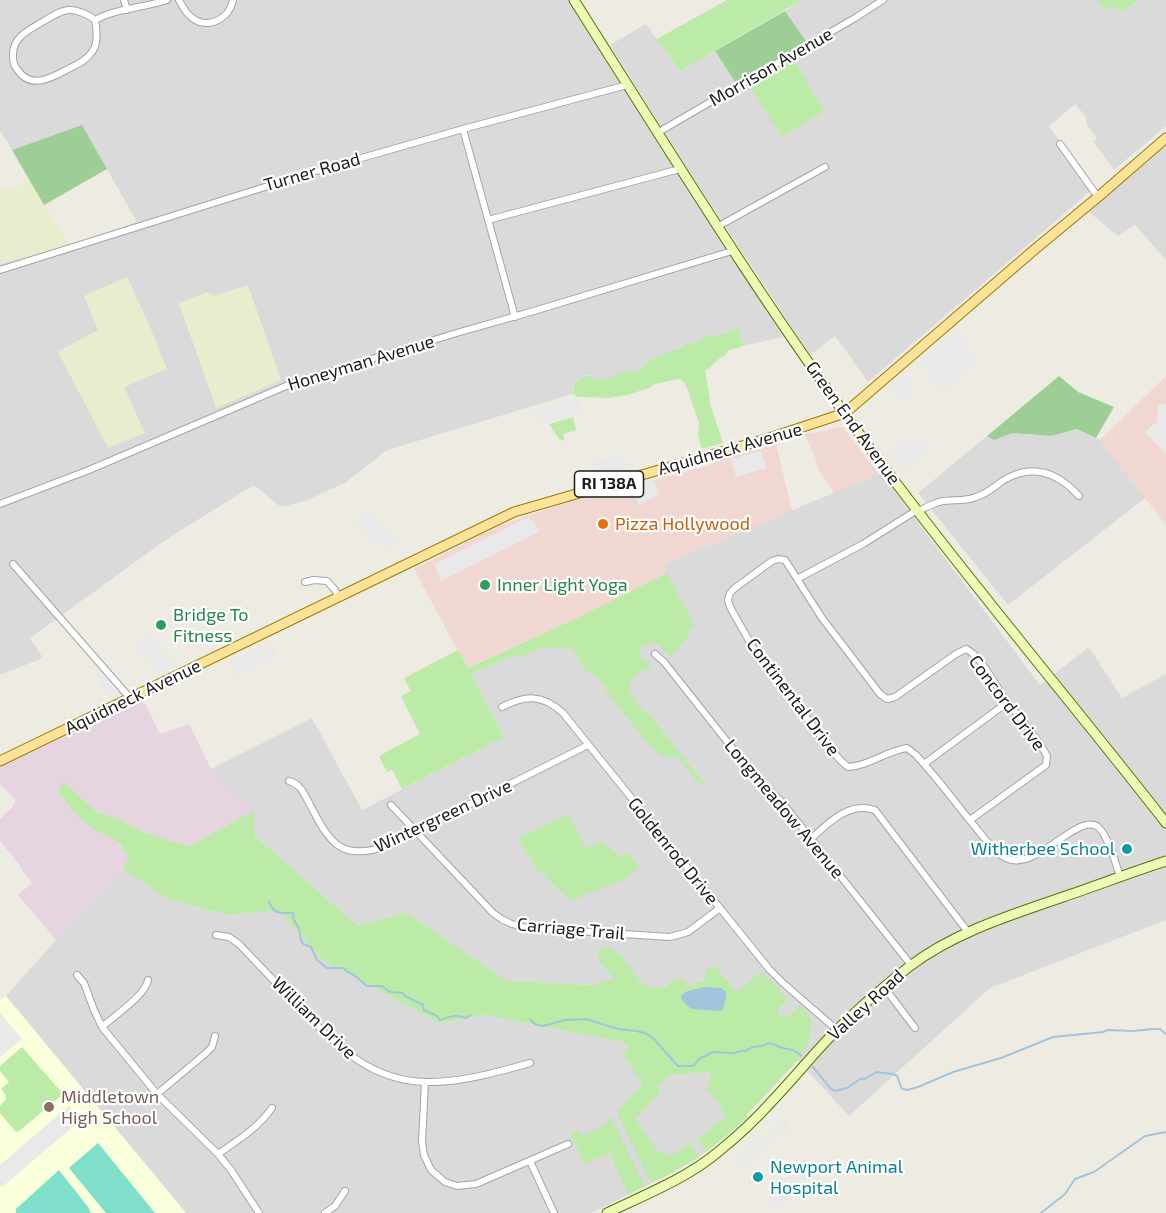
<!DOCTYPE html>
<html>
<head>
<meta charset="utf-8">
<style>
  body { margin:0 }
  canvas { display:block; background:#eeece2 }
</style>
</head>
<body>
<canvas width="1166" height="1213"></canvas>
<script>
const context = document.querySelector('canvas').getContext('2d');
context.lineJoin = 'round';
function paint(path, color) { context.fillStyle = color; context.fill(path, 'evenodd'); }
function strokePath(path, color, width, dash) { context.strokeStyle = color; context.lineWidth = width; context.lineCap = dash ? 'butt' : 'round'; context.setLineDash(dash || []); context.stroke(path); }
function label(font, color, halo, rows, align = 'center') {
  context.font = font + ' "Exo 2",sans-serif'; context.lineWidth = 4.5; context.setLineDash([]); context.textBaseline = 'middle'; context.strokeStyle = halo; context.fillStyle = color; for (const [text, x, y, turn = 0] of rows) {
    context.save(); context.translate(x, y); context.rotate((+turn || 0) * Math.PI / 180); context.textAlign = isNaN(turn) ? turn : align; if (halo) context.strokeText(text, 0, 0); context.fillText(text, 0, 0); context.restore();
  }
}
const residential = new Path2D(`
  M0 0H568L783 337 743 346 738 330 730 331 720 334 705 337 697 343 685 344 682 348 674 349 662 356 657 357 648 362 638 371 632 373 629 372 601 380H593L591 376 587 375 578 379 573 387V394L387 450 345 483 305 501 285 506 278 505 254 485 170 537 30 638 43 658 0 675V264L69 245 137 222 82 125 12 150 0 130ZM214 296 217 408 179 303ZM98 330 166 369 124 387 58 352Z
  M802 0H1097L1106 11 1113 6 1122 12 1139 0H1166V126L1114 170 1093 141 1097 138 1086 123V117L1075 104 1049 126 1094 188 868 382 835 336 810 355 687 168 610 45 646 24 680 71 715 51 736 82 806 41 785 11Z
  M1166 144V260L1135 225 1118 236 1089 212Z
  M1077 429 1100 440 1145 498 1008 605 918 493 987 436 994 440 1013 433 1051 436Z
  M881 473 1040 685 1089 647 1122 698 1166 674V920L990 988 849 1116 718 975 689 986 668 988 507 981 407 913 358 926 254 835 211 769 312 718 362 810 504 737 471 674 514 654 667 574 664 564Z
  M123 869 166 898 227 915 278 910 324 961 440 1023 485 1015 623 1042 630 1047 624 1054 671 1075 708 1072 747 1117 731 1132 699 1157 668 1175 591 1213H186L6 996 56 940Z`);
const commercial = new Path2D(`
  M1166 376V525L1100 440Z
  M838 427 843 428 879 474 834 493 818 469 814 454 804 434 818 432Z
  M776 444 792 511 665 564 667 573 577 618 467 668 414 569 483 534 515 520 583 498 596 496 710 465 719 459Z`);
const industrial = new Path2D(`
  M141 701 146 705 160 734 189 724 211 769 254 811 188 846 146 833 118 819 97 812 63 781 87 825 110 836 124 850 128 858 123 869 56 940 18 895 32 883 21 869 22 868 0 841V819L14 805 15 801 14 798 0 784V767Z`);
const education = new Path2D(`
  M6 996 186 1213H0V1000Z`);
const farmland = new Path2D(`
  M31 182 69 245 0 264V191Z
  M127 277 148 322 167 369 124 387 145 433 108 448 58 352 98 330 84 296Z
  M248 285 281 380 216 408 179 303 207 292 214 296Z`);
const grass = new Path2D(`
  M727 0H802L680 71 657 39Z
  M1097 0H1139L1122 12 1113 6 1106 11Z
  M792 58 824 111 782 137 748 83Z
  M738 329 743 346 727 351 726 355C716 359 713 367 705 370L711 407 723 443 702 449 698 435 699 423 687 388 683 381 679 379 655 384 649 388 627 395 610 398 578 397 573 394C573 383 579 375 591 376L593 380H601L626 372 632 373 638 371 648 362 657 357 662 356 665 353 674 349 682 348 685 344 697 343 705 337 720 334Z
  M573 417 576 430 563 434 565 441 559 439 549 424Z
  M667 573 694 625 688 629 689 635 670 657 658 644C651 643 635 644 641 656 643 661 649 662 652 667L634 675 630 682V691L641 709 652 718 705 784 699 785 677 756 664 757 652 748 606 692 604 686 598 677C586 674 578 662 574 650 564 645 555 652 545 646L520 657 514 655 471 674 504 737 402 789 392 769 387 772 379 756 420 734 401 696 411 691 404 678 458 650 468 668 577 618Z
  M63 781 97 812 118 819 146 833 188 846 254 811V835L358 926 407 913 507 981 594 985 614 978C608 969 588 957 604 947L610 948 620 954 642 984 650 987 667 988 669 982 680 978 689 986 705 980 706 970 715 966 736 992 762 972 788 999 777 1010 780 1016 786 1017 792 1013 800 1005 811 1018C811 1036 809 1046 797 1061L747 1115V1117L731 1132 706 1152 695 1135 700 1138 725 1117 721 1112 723 1110 709 1090 707 1091 704 1087 709 1086V1078L711 1075 708 1072 671 1075 657 1086 660 1093 635 1119 659 1153 664 1151 669 1156 688 1146 686 1142 688 1141 699 1157 668 1175 652 1182 649 1180 618 1115 619 1110 643 1084 623 1054 629 1047 623 1042 485 1015 440 1023 324 961 278 910 227 915 166 898 123 869 128 858C119 836 104 837 88 825 78 819 67 802 59 793Z
  M568 814 586 848 600 841 621 857 627 853 640 867 625 879 571 901 534 866 518 838Z
  M22 1047 63 1094 18 1132 15 1131 0 1113V1106L6 1099 5 1094 1 1089 9 1082 0 1071V1066Z
  M609 1117 612 1119 643 1182 644 1187 642 1188 628 1194 610 1153 584 1164 571 1134 579 1131 581 1136 608 1123 606 1118Z`);
const forest = new Path2D(`
  M785 11 806 41 736 83 715 51Z
  M82 125 107 169 44 205 12 150Z
  M1059 376 1078 392 1114 407 1096 438 1077 429 1051 436 1013 433 994 440 987 436Z`);
const pitch = new Path2D(`
  M98 1143 155 1213H106L69 1168Z
  M59 1170 88 1207 91 1213H16V1209Z`);
const parking = new Path2D(`
  M954 331 979 361 943 391 918 361Z
  M904 374 914 385 912 387 915 391 904 401 891 385Z
  M578 397 583 413 541 426 530 411Z
  M1158 404H1166V454L1145 432 1155 423 1157 424Z
  M911 437 914 440 917 439 928 450 904 470 891 454Z
  M761 451 766 468 736 477 731 459Z
  M622 455 627 469 599 477 594 462Z
  M653 479 660 494 639 505 630 486Z
  M369 512 398 543 389 551 382 544 378 547 356 523Z
  M529 517 531 521 533 520 539 532 441 581 434 564Z
  M150 634 175 666 171 669 156 672 135 646Z
  M269 643 271 646 274 645 278 655 235 676 229 661Z
  M102 658 129 691 111 701 96 676 100 673 94 664Z
  M0 1013 22 1039 0 1057Z
  M69 1106 78 1117 75 1120 77 1123 2 1187 0 1184V1165Z
  M784 1118 791 1127 741 1169 734 1160Z
  M807 1158 818 1171 772 1210 765 1201 771 1196 768 1192Z`);
const water = new Path2D(`
  M705 987 721 988 726 992C726 999 726 1004 721 1011L691 1009 681 999V996L685 992 692 990Z`);
const stream = new Path2D(`
  M269 901C273 915 282 913 293 913V918L299 929 301 940 303 944 311 947 317 960 327 968H344L346 971 354 975 367 986H382L390 992 403 993 405 996 423 1005 424 1010 437 1016 440 1020C449 1017 457 1014 466 1018L471 1015
  M530 1019 535 1024 543 1026 565 1020 586 1019 618 1029 637 1031 647 1034 653 1038 678 1066H693L699 1059 713 1052 735 1053 740 1051H746L752 1047 762 1046 769 1043C774 1044 778 1047 783 1048 791 1050 795 1049 801 1056
  M813 1067 831 1089 835 1091 847 1088 860 1079H865L876 1072 893 1074 897 1076 902 1089 908 1090 918 1087 953 1072 1001 1058 1053 1037 1103 1032 1108 1030 1133 1031 1153 1029H1160L1166 1034
  M1041 1213 1065 1194 1075 1179 1094 1172 1145 1136 1166 1132`);
const street = new Path2D(`
  M124 0 127 10
  M179 0C182 6 185 12 190 16 206 31 229 20 233 0
  M95 20C97 30 98 44 92 52 87 60 78 64 70 68 53 77 31 91 17 69 14 66 13 61 13 56 12 37 30 29 44 21 52 16 61 10 70 10 78 10 89 15 95 20 117 8 143 8 167 0
  M463 129 515 317
  M657 133 855 18 883 0
  M1060 144 1098 197
  M488 220 680 169
  M717 227 825 167
  M0 270 316 171 463 129 627 85
  M0 504 89 470 293 383 460 332 534 311 732 251
  M918 511C925 508 932 504 939 502 952 499 964 502 976 497 987 494 995 486 1004 480 1033 463 1058 473 1079 496
  M13 564 130 698
  M797 579 863 544 917 510
  M305 582 314 580 327 581 335 590 339 597
  M655 654 664 662 756 778 781 801 911 965
  M502 707C526 695 542 694 563 713L769 969 783 983 837 1030
  M924 764 1008 702
  M289 781C300 784 303 792 308 801 328 839 338 863 386 846L588 745
  M391 805 493 913C505 923 516 927 531 928L670 937 688 932 720 908
  M970 820 1046 765 1047 756C1035 734 1018 716 1003 696 994 683 980 655 966 649L956 654 895 697 887 699 880 694 822 618 785 560 778 559 772 561 735 588 730 593 728 600 730 607 752 646 823 739 840 760 848 767C869 766 886 751 907 748L916 755 924 764C939 781 953 799 967 817 977 828 994 854 1008 859 1038 870 1078 812 1098 827 1108 835 1116 864 1120 877
  M811 839C828 823 849 801 875 810L968 932
  M216 935 229 937 239 944C258 964 277 984 296 1004 334 1043 368 1081 426 1082 460 1083 498 1072 530 1063
  M77 975 84 983 94 1010 102 1027 157 1094 218 1154 231 1170 259 1213
  M884 987 915 1028
  M102 1027C115 1015 145 996 148 980
  M425 1082 422 1142 424 1155 431 1170 445 1182 457 1186 476 1184 568 1144
  M157 1094 205 1054 212 1047 215 1036
  M218 1154C238 1140 257 1129 272 1108
  M530 1161 554 1213
  M325 1213 335 1206 345 1191`);
const secondary = new Path2D(`
  M574 0C672 155 768 312 878 459 970 583 1071 701 1166 823
  M607 1213C644 1195 686 1179 718 1152 738 1136 757 1118 774 1099 793 1079 810 1058 829 1038 854 1012 882 988 910 966 955 932 1011 915 1063 897 1098 885 1132 872 1166 861`);
const primary = new Path2D(`
  M0 761 514 512 766 439 845 413 1034 250 1098 197 1166 138`);
const markers = [
  [603,524,6,"#e8710a"],
  [485,585,6,"#2e9e5b"],
  [161,625,6,"#2e9e5b"],
  [1127,849,6,"#0f9aa8"],
  [49,1107,6,"#8d6e63"],
  [758,1177,6,"#0f9aa8"]
];
const shields = [
  [609,484,69]
];
const shieldNames = [
  ["RI 138A",609,484]
];
const streetNames = [
  ["Morrison Avenue",771,67,-30],
  ["Turner Road",312,172,-16],
  ["Honeyman Avenue",361,363,-17],
  ["Green End Avenue",853,423,54],
  ["Aquidneck Avenue",730,449,-16],
  ["Aquidneck Avenue",133,697,-26],
  ["Continental Drive",793,697,53],
  ["Concord Drive",1007,703,53],
  ["Longmeadow Avenue",784,809,50],
  ["Wintergreen Drive",443,816,-25],
  ["Goldenrod Drive",673,851,51],
  ["Carriage Trail",571,929,5],
  ["Valley Road",866,1005,-42],
  ["William Drive",314,1018,44]
];
const foodNames = [
  ["Pizza Hollywood",615,524]
];
const leisureNames = [
  ["Inner Light Yoga",497,585],
  ["Bridge To",173,615],
  ["Fitness",173,636]
];
const cultureNames = [
  ["Witherbee School",1115,849],
  ["Newport Animal",770,1167,"left"],
  ["Hospital",770,1188,"left"]
];
const educationNames = [
  ["Middletown",61,1097],
  ["High School",61,1118]
];
paint(residential, '#dbdada');
paint(commercial, '#f0d7d1');
paint(industrial, '#e7d4e1');
paint(education, '#f9ffdb');
paint(farmland, '#e6eecd');
paint(grass, '#bceaa7');
paint(forest, '#9dce96');
paint(pitch, '#7fdfca');
paint(parking, '#e9e9e9');
paint(water, '#a2c5dd');
strokePath(stream, '#a2c5dd', 2);
strokePath(street, '#a4a4a4', 8);
strokePath(secondary, '#557403', 11);
strokePath(primary, '#967d00', 11);
strokePath(street, '#fff', 6);
strokePath(secondary, '#ebfab4', 9);
strokePath(primary, '#fde399', 9);
for (const [x, y, r, color] of markers) { const dot = new Path2D(); dot.arc(x, y, r, 0, 2 * Math.PI); context.fillStyle = color; context.fill(dot); strokePath(dot, '#fff', 2); }
for (const [x, y, w] of shields) { const box = new Path2D(); box.roundRect(x - w / 2, y - 13, w, 26, 4.5); context.fillStyle = '#fff'; context.fill(box); strokePath(box, '#1d1d1d', 1.5); }
label('bold 16px', '#1d1d1d', null, shieldNames);
label('18px', '#1d1d1d', '#fff', streetNames);
label('18px', '#c56008', '#fff', foodNames, 'left');
label('18px', '#27864d', '#fff', leisureNames, 'left');
label('18px', '#0d838f', '#fff', cultureNames, 'right');
label('18px', '#785e54', '#fff', educationNames, 'left');
</script>
</body>
</html>
